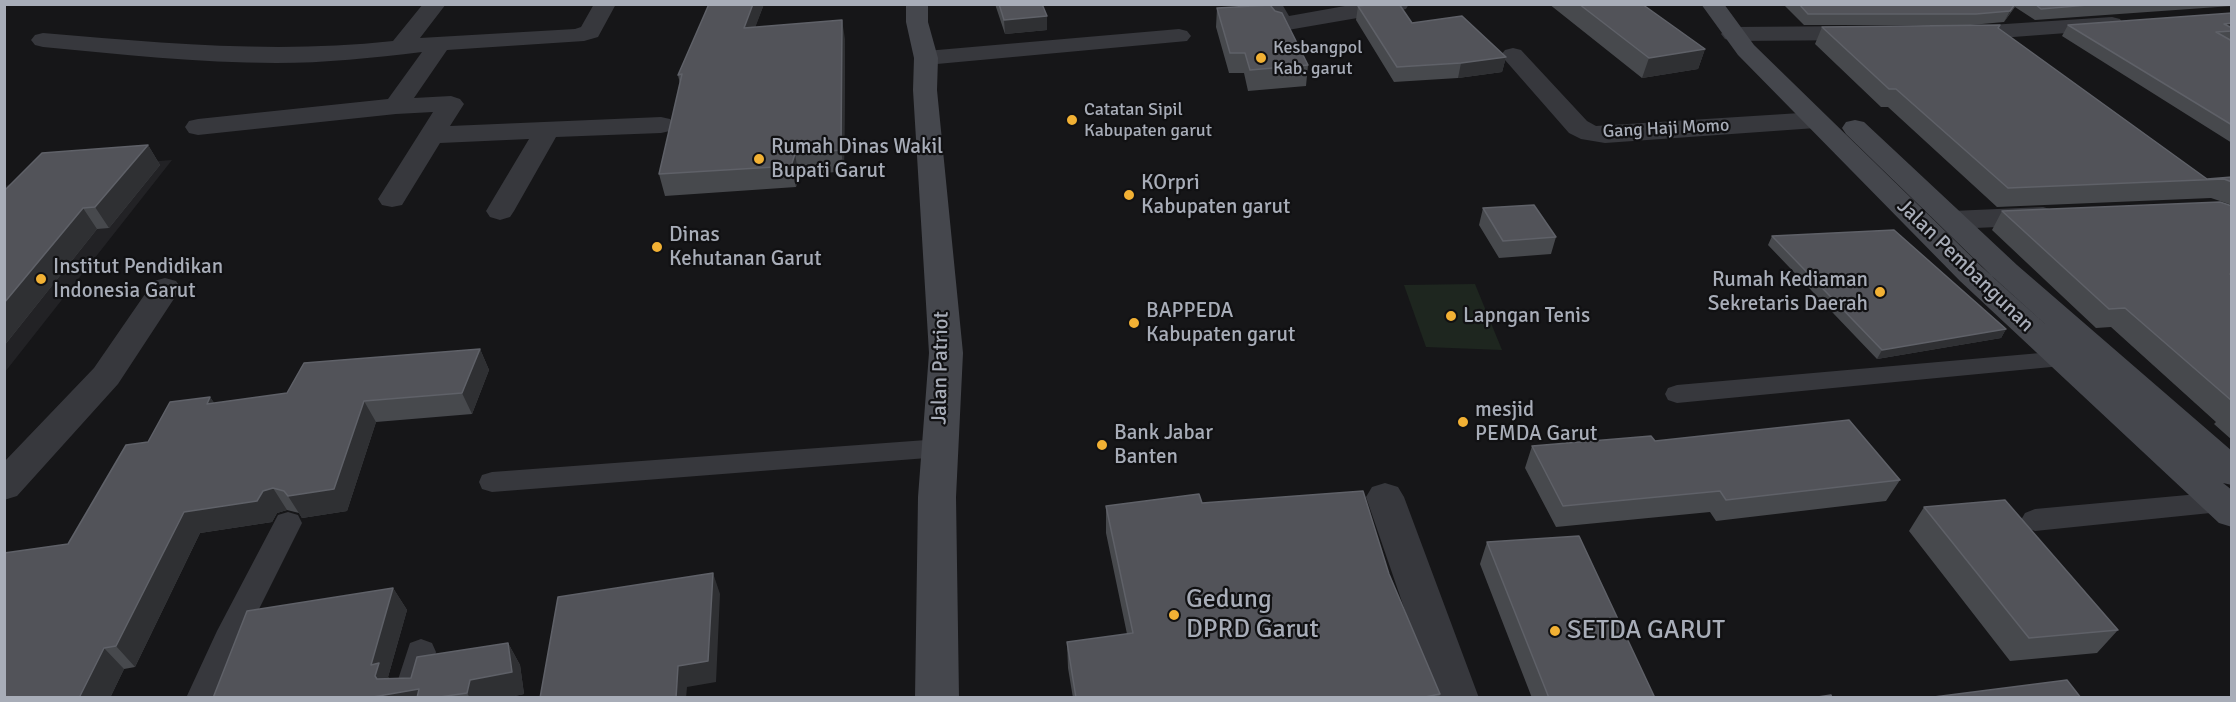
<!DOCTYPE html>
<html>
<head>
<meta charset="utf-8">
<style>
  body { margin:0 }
  #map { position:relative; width:2236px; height:702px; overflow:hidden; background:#161618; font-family:Signika,sans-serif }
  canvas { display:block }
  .frame { position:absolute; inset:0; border:6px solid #a8adb8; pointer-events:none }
</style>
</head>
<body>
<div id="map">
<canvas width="2236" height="702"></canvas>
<div class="frame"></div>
</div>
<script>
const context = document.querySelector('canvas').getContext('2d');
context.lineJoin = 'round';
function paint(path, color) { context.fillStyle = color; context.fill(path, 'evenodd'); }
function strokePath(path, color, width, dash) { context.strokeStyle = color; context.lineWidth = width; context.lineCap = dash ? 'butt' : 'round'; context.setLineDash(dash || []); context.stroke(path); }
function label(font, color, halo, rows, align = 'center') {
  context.font = font + ' Signika,sans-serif'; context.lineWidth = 4.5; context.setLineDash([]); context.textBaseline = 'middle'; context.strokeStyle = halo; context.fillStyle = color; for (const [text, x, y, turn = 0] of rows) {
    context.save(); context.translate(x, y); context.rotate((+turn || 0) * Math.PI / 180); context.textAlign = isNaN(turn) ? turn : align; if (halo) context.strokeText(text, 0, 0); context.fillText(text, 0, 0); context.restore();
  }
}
const built = new Path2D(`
  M172 160 5 372V186L43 170Z`);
const green = new Path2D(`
  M1475 284 1502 350 1426 347 1404 285Z`);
const lane = new Path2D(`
  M2063 351 2072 353 2075 359 2072 365 1677 403 1668 400 1665 394 1668 388 1677 385Z
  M940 439 949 441 953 448 949 455 940 457 492 492 482 489 479 482 482 475 492 472Z
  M2220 492 2230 495 2232 498 2230 509 2220 512 2035 531 2025 527 2021 520 2025 513 2035 509Z
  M288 512 298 515 302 523 243 641 218 698H186L217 631 278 515Z
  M421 639 432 643 436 652 424 698H392L410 643Z`);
const street = new Path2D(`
  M423 4H446L420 38 575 29 581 27 594 4H616L598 37 584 41 447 50 414 98 451 96 460 99 464 104 450 126 661 117 670 119 674 125 670 131 661 133 556 137 514 211 510 217 500 220 490 217 486 211 529 139 440 143 402 205 392 207 382 205 378 199 433 112 396 114 198 135 189 133 185 127 189 121 198 119 388 99 422 52C373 58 325 63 276 63 198 63 120 54 43 47L35 45 31 40 35 35 43 33C160 43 276 54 393 41Z
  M1260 4H1282L1289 16 1356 4H1409L1406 9 1398 11 1282 31 1274 29Z
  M2112 17 2120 19 2123 24 2120 29 1960 41 1952 39 1948 34 1952 29 1960 27Z
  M1863 26 1871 28 1875 33 1871 38 1863 40 1733 41 1725 39 1721 34 1725 29 1733 27Z
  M1179 29 1187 31 1191 36 1187 41 926 65 918 63 914 58 918 53 926 51Z
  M1513 48 1521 50 1587 121 1596 126 1816 112 1825 115 1829 120 1825 125 1816 128 1605 143 1581 139 1569 133 1505 60 1501 55 1505 50Z
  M2043 207 2053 210 2057 216 2053 222 2043 225 1952 229 1942 226 1938 220 1942 214 1952 211Z
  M165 278 176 281 181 288 118 384 17 496 4 500V462L94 368 154 281Z
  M1385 483 1398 487 1404 497 1479 698H1435L1366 497 1372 487Z`);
const secondary = new Path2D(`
  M906 4H928V22L938 58 937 90 963 353 956 497 959 698H915L918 497 929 353 913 90 914 58 906 22Z
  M1701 4H1724L1754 45 1982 267 2054 332 1995 279 1846 134 1842 128 1846 122 1855 120 1864 122 2017 265 2232 451V485L2223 483 2232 490V527L2219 523 1960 281 1738 55Z`);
const wall = new Path2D(`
  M709 4H764L755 27 845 39 844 171 799 176 796 187 665 196 659 174 680 84 678 75Z
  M995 4H1042L1047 30 1005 34Z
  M1549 4H1642L1705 49 1698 69 1642 78Z
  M1783 4H2232V6L2035 20 2015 7 2004 22 1971 25H1804Z
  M1358 6 1412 23 1506 57 1502 72 1458 78 1394 82 1356 20Z
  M1217 8 1308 65 1306 86 1248 91 1244 73H1229L1216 27Z
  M2232 13V38L2230 40 2232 41V143L2062 36 2068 25Z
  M1822 27 1998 28 2207 179 2232 177V205L2211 198 1997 207 1888 107H1881L1815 44Z
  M148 145 160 165 109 228 97 229 4 346V191Z
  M2232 206V440L2214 424 2216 422 2111 327 2096 328 1992 230 2002 211Z
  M1483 208 1556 237 1551 254 1499 258 1479 225Z
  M1772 236 2006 329 2001 338 1877 359 1768 245Z
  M480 349 489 370 472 414 376 422 347 511 302 518 299 513 287 510 277 513 272 522 200 533 135 667 124 669 110 698H4L68 544 148 442 210 397 214 403 287 393Z
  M1655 441 1900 480 1886 501 1716 521 1710 512 1556 527 1525 468 1532 446Z
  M1202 503 1389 574 1440 694 1439 698H1073L1068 668 1067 642 1127 634 1106 533V506Z
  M1924 507 2118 630 2097 653 2010 661 1909 531Z
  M1487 542 1655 698H1532L1480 564Z
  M393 588 407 610 388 677 389 678H411L508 643 520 665 524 694 505 698H213Z`);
const shadedWall = new Path2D(`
  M753 4H764L748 47 744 28Z
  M2015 4H2016L2004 22 2010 11Z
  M1047 16V30L1005 34 1004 20Z
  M842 20 845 39 844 171 841 150Z
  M2232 23V31L2224 24Z
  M1705 49 1698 69 1642 78 1649 58Z
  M1506 57 1502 72 1458 78 1461 63Z
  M148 145 160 165 109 228 95 207Z
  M795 154 799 176 796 187 791 166Z
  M83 208 97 229 4 346V303Z
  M2006 329 2001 338 1877 359 1882 350Z
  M480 349 489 370 472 414 462 393Z
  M210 397 225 418 207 404Z
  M364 401 376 422 347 511 302 518 288 496Z
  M273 488 287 510 277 513 272 522 200 533 135 667 116 646 184 512Z
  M713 573 720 594 716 682 687 687 686 698H676L678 666Z
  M393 588 407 610 388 677 394 685 419 689 425 698H367L375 676 371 665Z
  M508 643 520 665 524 694 505 698H470L467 693 470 680Z
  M104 648 124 669 110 698H79Z`);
const building = new Path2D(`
  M709 4H753L744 28 842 20 841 150 795 154 791 166 659 174 682 74 678 75Z
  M999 4H1042L1047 16 1004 20Z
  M1375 4H1399L1412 23 1462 16 1506 57 1461 63 1397 67 1358 6Z
  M1579 4H1642L1705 49 1649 58Z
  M1799 4H2015L2010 11 1976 14H1808Z
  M2035 4H2099L2041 9Z
  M1270 5 1275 11 1282 13 1308 65 1250 70 1245 53H1230L1217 8Z
  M2232 13V23L2224 24 2232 28V31L2216 32 2232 41V125L2068 25Z
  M2000 25 1998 28 2207 179 2232 177V182L2224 179 2008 188 1896 89H1889L1822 27Z
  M148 145 95 207 83 208 4 303V191L42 153Z
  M2220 202 2232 206V274H2230L2232 276V401L2125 308 2109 309 2002 211Z
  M1534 205 1556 237 1503 241 1483 208Z
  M1894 230 2006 329 1882 350 1772 236Z
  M480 349 462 393 364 401 334 489 288 496 284 491 273 488 263 491 257 501 184 512 116 646 104 648 79 698H4V553L68 544 126 445 148 442 170 402 210 397 207 404 287 393 304 363Z
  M1849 420 1900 480 1726 500 1720 491 1563 506 1532 446 1651 436 1655 441Z
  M1363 491 1389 574 1440 694 1420 698H1076L1067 642 1133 633 1106 506 1199 494 1202 503Z
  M2005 500 2118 630 2029 638 1924 507Z
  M1579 536 1655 698H1549L1487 542Z
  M713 573 708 661 678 666 676 698H540L558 597Z
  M393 588 371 665 379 663 375 676 377 679 411 678 417 657 508 643 512 672 470 680 467 693 433 698H417L419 689 367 698H213L247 611Z
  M2067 680 2081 698H1926Z
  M1831 695 1832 698H1811Z`);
const markers = [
  [1261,58,6,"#f2b134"],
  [1072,120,6,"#f2b134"],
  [759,159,6,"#f2b134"],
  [1129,195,6,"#f2b134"],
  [657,247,6,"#f2b134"],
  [41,279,6,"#f2b134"],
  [1880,292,6,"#f2b134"],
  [1451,316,6,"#f2b134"],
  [1134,323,6,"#f2b134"],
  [1463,422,6,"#f2b134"],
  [1102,445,6,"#f2b134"],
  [1174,615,6,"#f2b134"],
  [1555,631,6,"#f2b134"]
];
const farPoinames = [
  ["Kesbangpol",1273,48],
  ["Kab. garut",1273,69],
  ["Catatan Sipil",1084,110],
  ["Kabupaten garut",1084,131]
];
const farStreetnames = [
  ["Gang Haji Momo",1666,129,-3]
];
const poiNames = [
  ["Rumah Dinas Wakil",771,147],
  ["Bupati Garut",771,171],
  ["KOrpri",1141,183],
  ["Kabupaten garut",1141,207],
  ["Dinas",669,235],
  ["Kehutanan Garut",669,259],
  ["Institut Pendidikan",53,267],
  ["Indonesia Garut",53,291],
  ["Rumah Kediaman",1868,280,"right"],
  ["Sekretaris Daerah",1868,304,"right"],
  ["BAPPEDA",1146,311],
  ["Kabupaten garut",1146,335],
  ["Lapngan Tenis",1463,316],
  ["mesjid",1475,410],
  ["PEMDA Garut",1475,434],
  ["Bank Jabar",1114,433],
  ["Banten",1114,457]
];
const streetNames = [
  ["Jalan Pembangunan",1965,266,44],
  ["Jalan Patriot",941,368,-89]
];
const nearPoinames = [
  ["Gedung",1186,600],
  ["DPRD Garut",1186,630],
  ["SETDA GARUT",1567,631]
];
paint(built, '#222225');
paint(green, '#1e261f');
paint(lane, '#37383d');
paint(street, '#37383d');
paint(secondary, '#45474d');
paint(wall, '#47494d');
paint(shadedWall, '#2f3033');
paint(building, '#525359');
strokePath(building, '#5f6168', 1.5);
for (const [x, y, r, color] of markers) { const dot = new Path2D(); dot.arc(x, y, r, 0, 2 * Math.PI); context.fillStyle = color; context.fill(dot); strokePath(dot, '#111113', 2); }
label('18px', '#a8adb8', '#111113', farPoinames, 'left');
label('18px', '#a8adb8', '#111113', farStreetnames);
label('21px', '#a8adb8', '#111113', poiNames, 'left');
label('21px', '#a8adb8', '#111113', streetNames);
label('26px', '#a8adb8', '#111113', nearPoinames, 'left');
</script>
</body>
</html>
